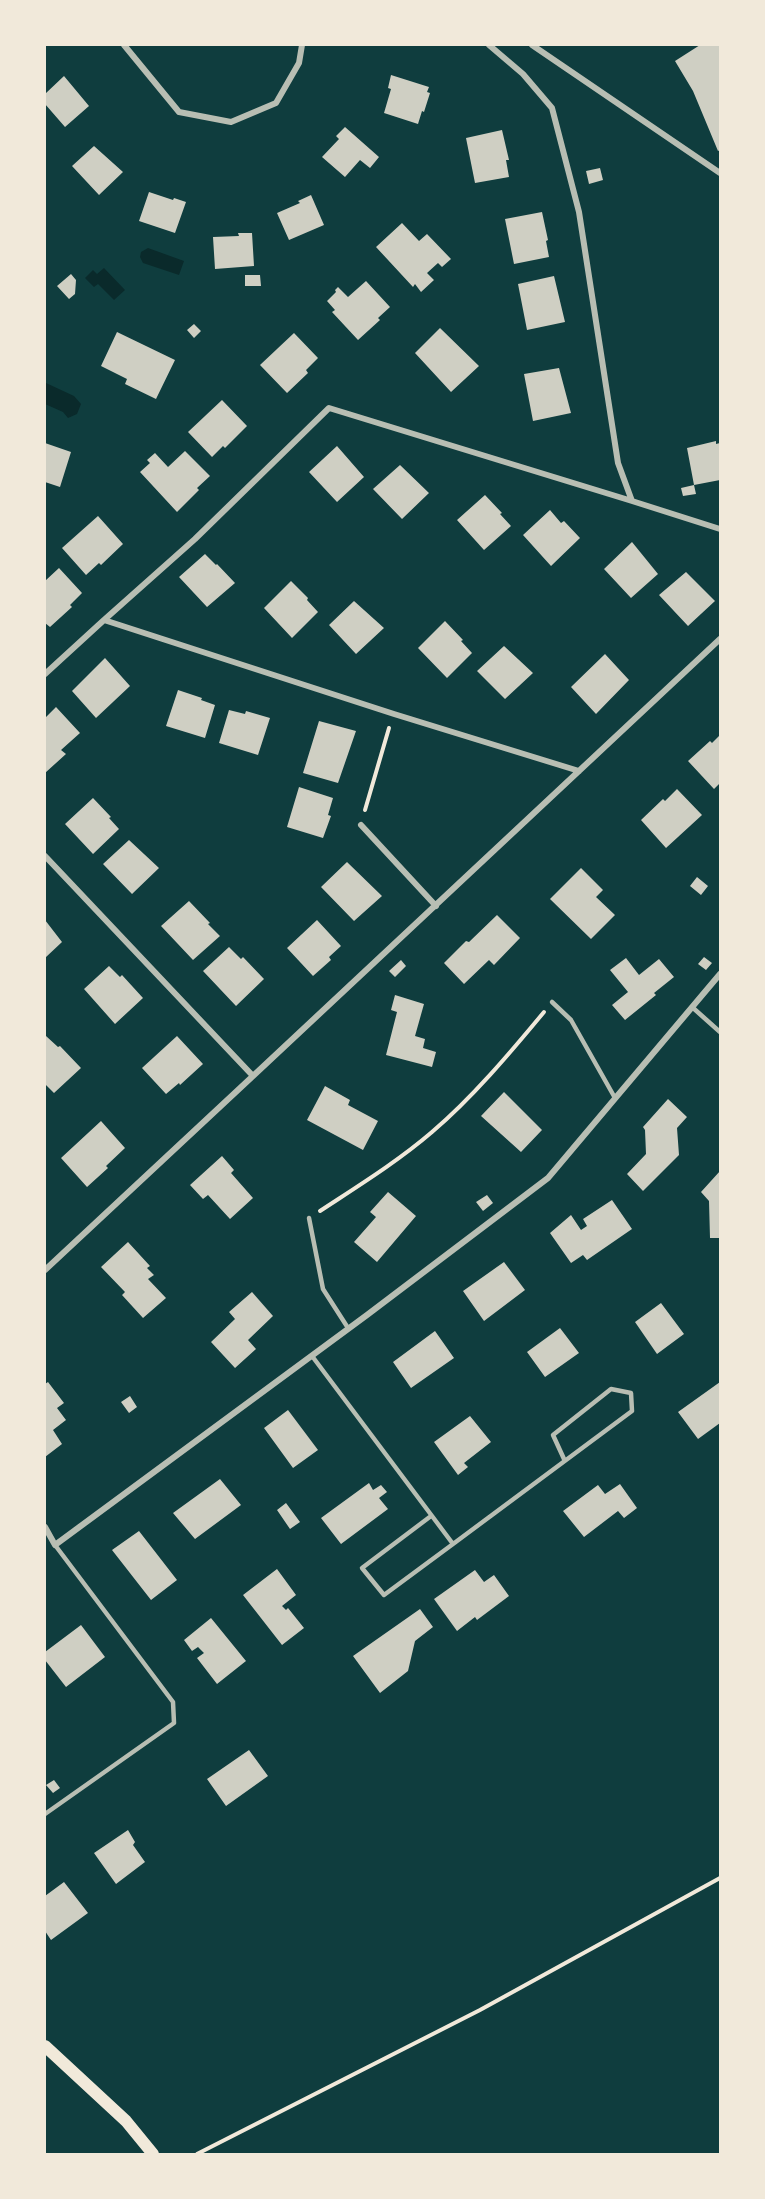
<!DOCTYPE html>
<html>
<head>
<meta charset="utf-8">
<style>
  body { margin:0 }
  #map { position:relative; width:765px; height:2199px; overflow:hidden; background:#0f3d3e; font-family:Bitter,serif }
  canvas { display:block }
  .frame { position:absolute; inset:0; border:46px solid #f1e9da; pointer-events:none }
</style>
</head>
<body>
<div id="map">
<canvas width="765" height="2199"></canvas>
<div class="frame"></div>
</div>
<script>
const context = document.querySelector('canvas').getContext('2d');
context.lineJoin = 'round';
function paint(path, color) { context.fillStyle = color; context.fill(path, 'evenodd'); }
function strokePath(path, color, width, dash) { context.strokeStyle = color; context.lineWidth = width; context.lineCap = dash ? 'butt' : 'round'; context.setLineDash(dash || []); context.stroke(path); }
const water = new Path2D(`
  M148 248 184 261 179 275 143 263 140 257 141 252Z
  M104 268 125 290 114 300 98 284 94 287 85 278 93 270 97 274Z
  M46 383 74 396 81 404 77 414 68 418 63 412 45 404Z`);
const building = new Path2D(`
  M700 45H720V150L718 151 693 91 675 61Z
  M391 75 429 87 427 92 430 93 424 112 422 111 418 124 384 113 391 89 388 88Z
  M64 76 89 106 65 127 45 104V94Z
  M345 127 379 157 370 168 360 160 345 177 322 157 339 139 336 136Z
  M502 130 509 160H506L509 177 475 183 466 138Z
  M94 146 123 172 99 195 72 166Z
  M600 168 603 180 589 184 586 171Z
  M149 192 173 200 174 198 186 202 175 233 139 221Z
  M311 195 324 225 289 240 277 213 300 203 298 201Z
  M542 212 548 240 546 241 549 257 514 264 505 219Z
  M402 223 419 241 427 234 451 259 442 267 438 263 427 273 434 280 421 292 415 284 413 287 376 247Z
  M238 233H252L254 266 215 269 213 237 239 236Z
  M71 274 76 280 75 294 69 299 57 286Z
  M245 275H260L261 286H245Z
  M554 276 565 322 527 330 518 284Z
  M366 281 390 307 378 318 380 320 358 340 332 312 335 310 327 301 336 292 335 290 338 287 348 297Z
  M194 324 201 331 194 338 187 330Z
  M440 328 479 366 451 392 415 353Z
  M117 332 175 360 156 399 125 384 127 379 101 366Z
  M294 333 318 358 306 370 308 373 287 393 260 365Z
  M559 368 571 413 533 421 524 374Z
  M222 400 247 426 225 448 223 446 212 457 188 432Z
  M716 441V444L720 443V480L694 485 687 448Z
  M45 443 71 452 60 487 45 482Z
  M337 446 364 477 337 502 309 472Z
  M185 451 210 476 197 488 199 490 177 512 140 472 150 463 147 460 155 453 168 467Z
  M400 465 429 493 402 519 373 489Z
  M694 485 696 494 683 496 681 488Z
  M485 495 502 513 500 514 511 526 484 550 457 520Z
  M550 510 561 523 564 521 580 538 551 566 523 535Z
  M98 516 123 544 101 565 99 563 86 575 62 548Z
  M632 542 658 574 631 598 604 569Z
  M205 554 216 565 217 564 235 583 207 607 179 577Z
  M59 568 82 593 70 605 72 607 50 627 45 623V581Z
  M686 572 715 601 688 626 659 595Z
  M291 581 308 598 307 600 318 612 292 638 264 608Z
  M354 601 384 628 356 654 329 625Z
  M445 621 463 640 461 641 472 653 447 678 418 648Z
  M504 646 533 673 505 699 477 671Z
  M605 654 629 680 596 714 571 687Z
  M105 658 130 686 96 718 72 691Z
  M178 690 202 698 201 700 215 705 205 738 166 726Z
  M56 707 80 733 61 750 66 754 45 773V718Z
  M229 710 245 714 246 711 270 718 258 755 219 743Z
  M319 721 356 731 338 783 303 773Z
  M720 735V783L714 789 688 761 710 741 712 743Z
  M299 787 333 798 328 815 331 816 323 838 287 827Z
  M677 789 702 815 666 848 641 820 663 799 665 801Z
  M93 798 111 817 109 818 119 829 93 854 65 824Z
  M129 840 159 868 132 894 103 864Z
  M347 862 382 896 354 921 321 887Z
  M581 868 603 890 596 897 615 915 591 939 550 899Z
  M697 877 708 886 701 895 690 886Z
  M189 901 210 923 208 924 220 936 193 960 161 926Z
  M497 915 520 938 494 965 489 960 464 984 444 963 466 941 469 942Z
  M45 920 62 942 45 958Z
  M317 920 341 946 329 957 331 960 313 976 287 948Z
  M229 947 241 959 243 957 264 979 236 1006 203 971Z
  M704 957 712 963 706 970 698 964Z
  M626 958 639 975 659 959 674 977 654 993 656 995 625 1020 612 1005 628 992 610 970Z
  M401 960 406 966 395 977 389 971Z
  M109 966 120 977 122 975 143 998 115 1024 84 989Z
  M395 995 424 1004 415 1036 425 1039 423 1048 436 1052 432 1067 386 1055 397 1012 391 1010Z
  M46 1036 58 1047 60 1046 81 1068 54 1093 45 1084Z
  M177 1036 203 1064 180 1085 179 1083 166 1094 142 1068Z
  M325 1086 350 1100 348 1105 378 1121 363 1150 307 1120Z
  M504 1092 542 1130 521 1152 481 1116Z
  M668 1099 687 1117 677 1128 679 1155 643 1191 627 1174 646 1154 645 1130 643 1127Z
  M101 1121 125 1148 106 1166 108 1168 87 1187 61 1158Z
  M222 1156 234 1170 231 1173 253 1198 230 1219 208 1195 203 1199 190 1185Z
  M720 1171V1238H710L709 1201 701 1192Z
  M388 1192 416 1216 377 1262 354 1242 376 1217 370 1212Z
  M487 1195 493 1203 483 1211 476 1202Z
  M612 1200 632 1229 587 1260 583 1255 571 1263 550 1233 571 1215 581 1230 587 1226 583 1219Z
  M128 1242 150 1266 147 1268 154 1275 148 1279 166 1298 143 1318 122 1295 125 1292 101 1267Z
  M504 1262 525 1290 484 1321 463 1291Z
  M252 1292 273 1316 248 1340 256 1349 235 1368 211 1342 235 1319 229 1312Z
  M661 1303 684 1334 657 1354 635 1322Z
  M560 1328 579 1353 545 1377 527 1352Z
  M435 1331 454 1358 411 1388 393 1362Z
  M48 1382 64 1403 57 1408 66 1420 53 1430 62 1444 45 1457V1384Z
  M720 1382V1423L698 1439 678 1412Z
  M130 1396 137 1407 129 1413 121 1402Z
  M288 1410 318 1450 293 1468 264 1428Z
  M470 1416 491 1442 464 1463 468 1467 458 1475 434 1442Z
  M220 1479 241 1505 195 1539 173 1513Z
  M369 1483 373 1490 381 1485 387 1492 379 1498 388 1509 341 1544 321 1518Z
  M620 1484 637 1508 624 1518 618 1511 584 1537 563 1511 598 1485 605 1494Z
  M286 1503 300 1522 290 1529 277 1510Z
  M139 1531 177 1580 151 1600 112 1550Z
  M277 1569 296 1595 282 1606 286 1610 288 1608 304 1628 282 1645 243 1595Z
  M475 1570 484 1582 494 1575 509 1596 477 1620 475 1617 457 1631 434 1599Z
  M420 1609 433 1627 415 1641 408 1671 380 1693 353 1656Z
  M211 1618 246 1661 217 1684 197 1658 204 1653 198 1647 192 1651 184 1640Z
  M81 1625 105 1657 66 1687 45 1660V1652Z
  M249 1750 268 1776 226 1806 207 1779Z
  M54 1780 60 1788 53 1793 46 1785Z
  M128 1830 135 1842 133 1845 145 1862 116 1884 94 1853Z
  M64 1882 88 1913 51 1940 45 1931V1896Z`);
const path = new Path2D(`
  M365 810 389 728
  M320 1211C358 1186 397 1162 432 1132 472 1098 510 1053 544 1012
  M197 2154 480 2010 720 1878`);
const service = new Path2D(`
  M552 1002 571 1020 615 1098
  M692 1007 720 1032
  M309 1218 323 1289 348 1328
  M312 1356 453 1544 632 1411 631 1393 611 1389 553 1435 564 1459
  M431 1516 362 1568 384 1595 453 1544
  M45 1814 174 1723 173 1702 55 1545`);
const minor = new Path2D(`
  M124 45 179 112 231 122 276 103 299 63 302 45
  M489 45 523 74 552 108 579 212 618 463 632 501 720 529
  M532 45 720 173
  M104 620 195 539 329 408 632 501
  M45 674 104 620 394 714 579 771
  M361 825 436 906
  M45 856 253 1076 720 639
  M45 1270 253 1076
  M45 1527 55 1545 367 1315 548 1178 720 974`);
const secondary = new Path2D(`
  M45 2046 126 2121 153 2154`);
paint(water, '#0a2a2b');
paint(building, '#cfcfc3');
strokePath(path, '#f1e9da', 4);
strokePath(service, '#b8beb3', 4.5);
strokePath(minor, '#b8beb3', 6);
strokePath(secondary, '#f1e9da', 12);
</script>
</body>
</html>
